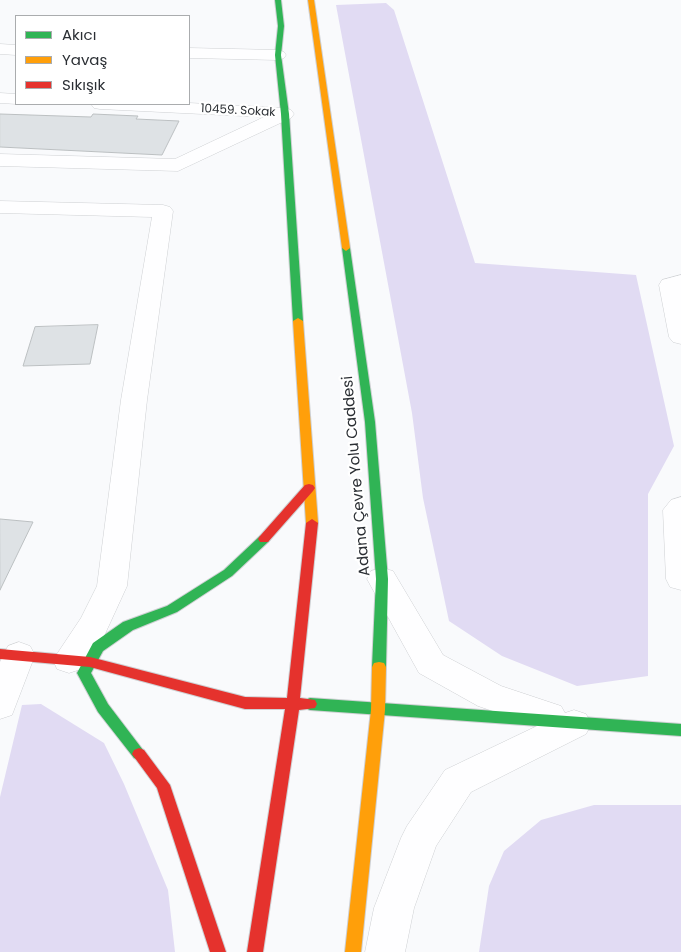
<!DOCTYPE html>
<html>
<head>
<meta charset="utf-8">
<style>
  body { margin:0 }
  #map { position:relative; width:681px; height:952px; overflow:hidden; background:#f9fafc; font-family:Poppins,sans-serif }
  canvas { display:block }
  .legend { position:absolute; left:15px; top:15px; width:175px; height:90px; box-sizing:border-box; background:#fff; border:1px solid #aaacae; margin:0; padding:6px 9px; list-style:none; font-size:15px; color:#2b2f34 }
  .legend li { display:flex; align-items:center; gap:10px; height:25px }
  .legend b { width:25px; border:1px solid #aaacae }
</style>
</head>
<body>
<div id="map">
<canvas width="681" height="952"></canvas>
<ul class="legend">
<li><b style="height:6px;background:#30b455"></b>Akıcı</li>
<li><b style="height:6px;background:#ff9f0a"></b>Yavaş</li>
<li><b style="height:6px;background:#e5322d"></b>Sıkışık</li>
</ul>
</div>
<script>
const context = document.querySelector('canvas').getContext('2d');
context.lineJoin = 'round';
function paint(path, color) { context.fillStyle = color; context.fill(path, 'evenodd'); }
function strokePath(path, color, width, dash) { context.strokeStyle = color; context.lineWidth = width; context.lineCap = dash ? 'butt' : 'round'; context.setLineDash(dash || []); context.stroke(path); }
function label(font, color, halo, rows, align = 'center') {
  context.font = font + ' Poppins,sans-serif'; context.lineWidth = 4.5; context.setLineDash([]); context.textBaseline = 'middle'; context.strokeStyle = halo; context.fillStyle = color; for (const [text, x, y, turn = 0] of rows) {
    context.save(); context.translate(x, y); context.rotate((+turn || 0) * Math.PI / 180); context.textAlign = isNaN(turn) ? turn : align; if (halo) context.strokeText(text, 0, 0); context.fillText(text, 0, 0); context.restore();
  }
}
const green = new Path2D(`
  M386 3 394 10 475 263 636 275 674 446 648 494V676L577 686 502 656 449 621 423 498 412 413 336 5Z
  M41 704 104 743 124 784 168 890 175 952H0V797L22 705Z
  M594 805H681V952H479L489 886 504 851 541 820Z`);
const building = new Path2D(`
  M0 114 91 117 93 114 138 116 136 119 179 121 162 155 0 147Z
  M98 325 90 364 23 366 35 327Z
  M0 519 33 522 0 590Z`);
const street = new Path2D(`
  M0 44 16 45V55L0 54Z
  M189 48 278 50 284 52 286 55 284 58 278 60 189 58Z
  M0 93 16 94 17 104 0 103Z
  M189 103 283 108 291 110 294 114 291 118 178 171 0 166V154L175 159 264 117 100 109 94 108 91 104Z
  M0 201 163 205 170 207 173 211 147 400 127 586 105 634 81 669 69 673 57 669 53 660 81 618 97 586 121 400 152 217 0 213Z
  M681 275V344L673 342 669 337 659 285 662 280Z
  M681 497V590L670 587 666 579 663 510 671 500Z
  M382 568 393 571 443 655 501 686 561 706 565 713 574 710 586 714 591 724 586 734 471 792 436 846 414 908 405 952H365L374 908 401 838 407 826 445 770 537 726 478 706 419 673 367 579 371 571Z
  M19 642 30 646 35 655 12 715 0 719V662L8 646Z`);
const fast = new Path2D(`
  M275 0H281L284 26 281 55 289 114 303 321 298 324 293 321 281 114 275 55 278 26Z
  M346 245 350 248 375 422 388 579 386 667 384 671 379 672 374 671 372 667 376 579 365 422 342 248Z
  M264 535 268 536 270 539 268 542 232 576 177 612 133 630 103 651 91 673 108 704 146 754 144 758 139 760 134 758 98 712 77 673 93 643 123 622 167 606 224 570 260 536Z
  M310 698 681 724V736L310 710 305 708 303 704 305 700Z`);
const slow = new Path2D(`
  M308 0H314L350 248 346 251 342 248Z
  M298 318 303 321 318 523 312 527 306 523 293 321Z
  M379 662 384 663 386 667 385 710 361 952H345L371 710 372 667 374 663Z`);
const jam = new Path2D(`
  M309 484 313 485 315 488 313 491 268 542H260L258 539 260 536 305 485Z
  M312 519 318 523 300 698 315 700 317 704 315 708 299 710 263 952H247L285 709H245L90 667 0 659V649L90 657 245 697 287 698 306 523Z
  M139 748 144 750 170 785 226 952H210L157 788 132 754 134 750Z`);
const farStreetnames = [
  ["10459. Sokak",238,111,3]
];
const streetNames = [
  ["Adana Çevre Yolu Caddesi",357,476,-95]
];
paint(green, '#e1dbf3');
paint(building, '#dee2e5');
strokePath(building, '#bcc0c2', 1);
strokePath(street, '#ced0d3', 1);
strokePath(fast, '#ced0d3', 2);
strokePath(slow, '#ced0d3', 2);
strokePath(jam, '#ced0d3', 2);
paint(street, '#fefeff');
paint(fast, '#30b455');
paint(slow, '#ff9f0a');
paint(jam, '#e5322d');
label('12px', '#2b2f34', '#fff', farStreetnames);
label('15px', '#2b2f34', '#fff', streetNames);
</script>
</body>
</html>
